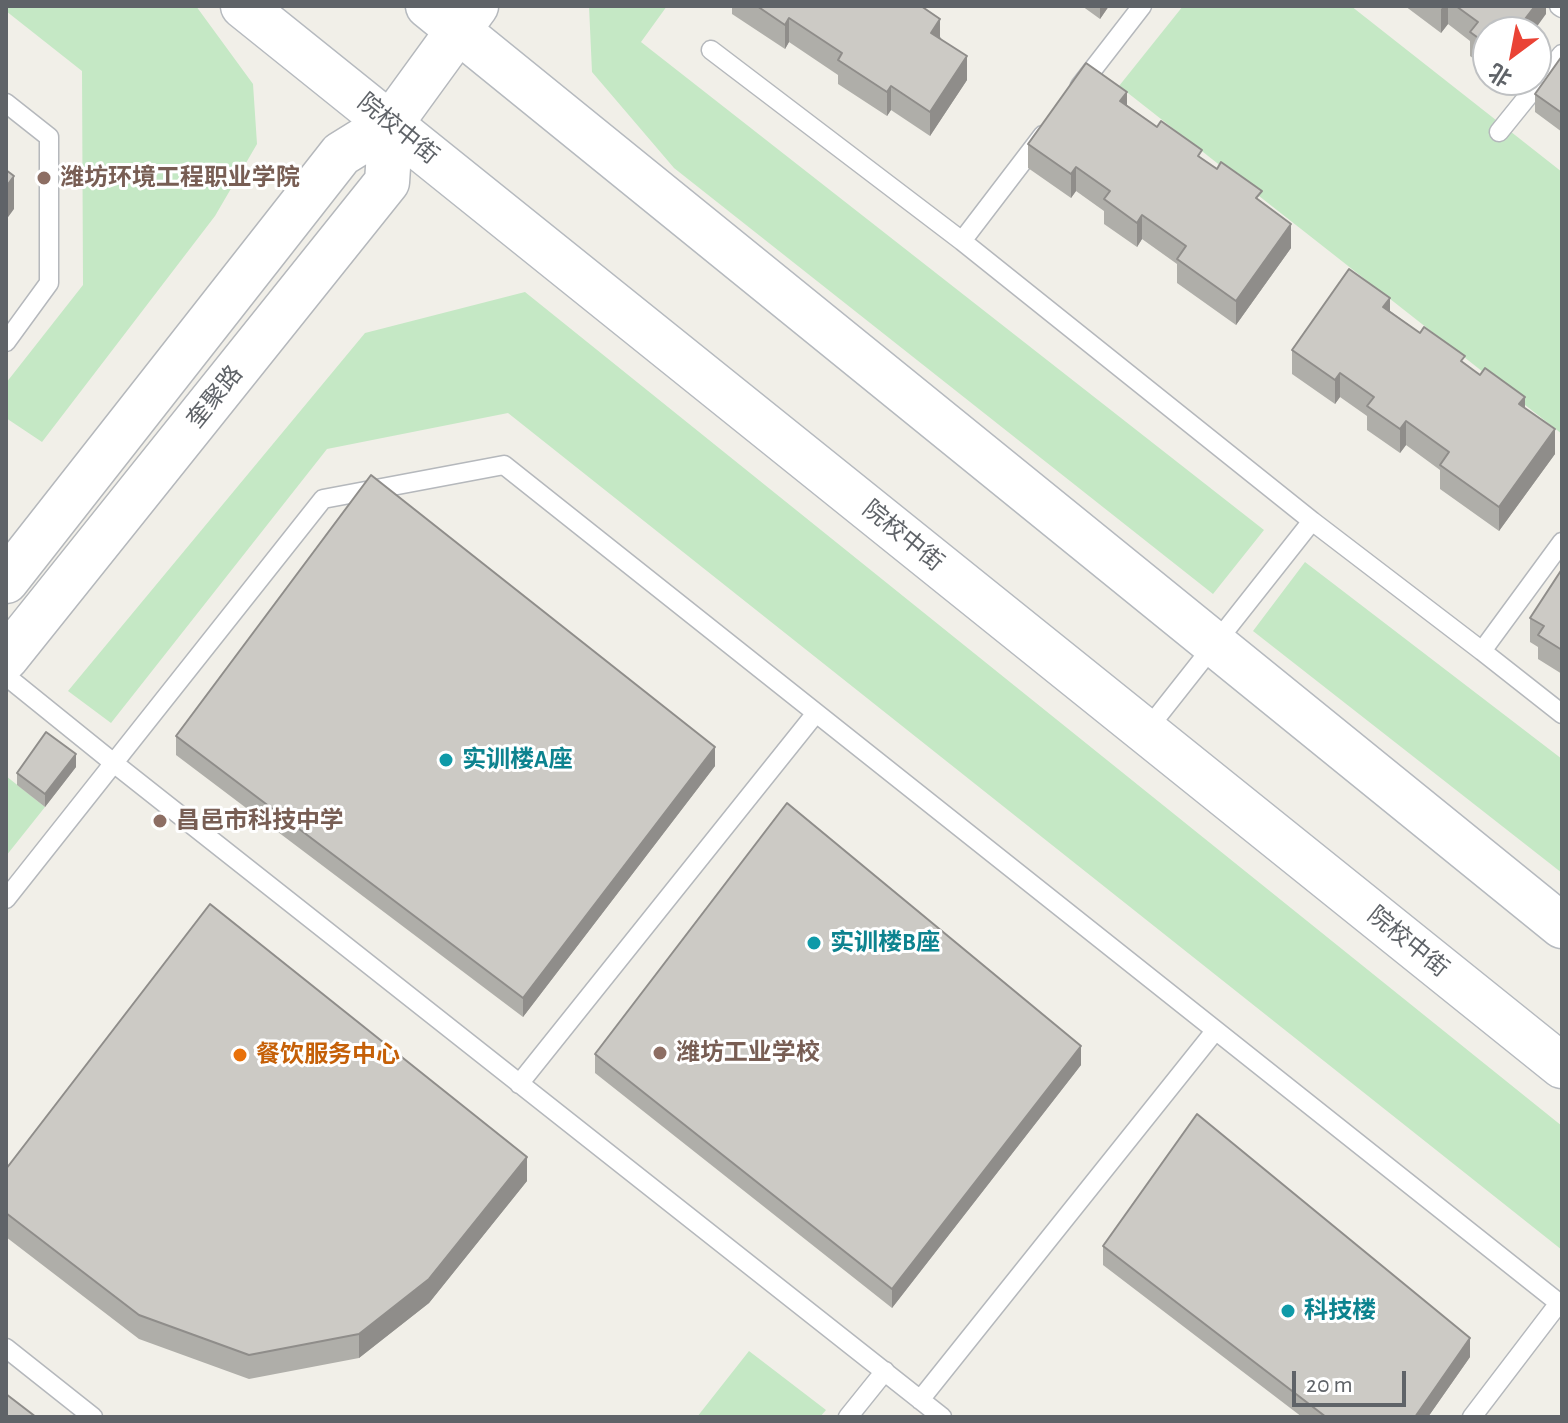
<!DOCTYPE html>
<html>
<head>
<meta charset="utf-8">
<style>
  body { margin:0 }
  #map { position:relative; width:1568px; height:1423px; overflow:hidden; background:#f1efe8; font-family:"Alegreya Sans","Noto Sans SC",sans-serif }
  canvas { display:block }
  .frame { position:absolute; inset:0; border:8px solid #5f6368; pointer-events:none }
  .north { position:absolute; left:1472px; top:16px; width:80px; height:80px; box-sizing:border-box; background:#fff; border:2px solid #bfc1c3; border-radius:50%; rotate:212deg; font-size:22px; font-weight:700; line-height:32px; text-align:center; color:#5f6368 }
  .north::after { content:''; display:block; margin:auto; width:28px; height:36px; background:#ea4335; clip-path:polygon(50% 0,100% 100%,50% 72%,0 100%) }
  .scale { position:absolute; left:1292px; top:1371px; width:114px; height:36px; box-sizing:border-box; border:4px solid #5f6368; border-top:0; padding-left:10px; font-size:24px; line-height:28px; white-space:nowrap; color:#5f6368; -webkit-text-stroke:6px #fff; paint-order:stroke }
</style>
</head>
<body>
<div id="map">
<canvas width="1568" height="1423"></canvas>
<div class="frame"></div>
<div class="north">北</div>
<div class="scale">20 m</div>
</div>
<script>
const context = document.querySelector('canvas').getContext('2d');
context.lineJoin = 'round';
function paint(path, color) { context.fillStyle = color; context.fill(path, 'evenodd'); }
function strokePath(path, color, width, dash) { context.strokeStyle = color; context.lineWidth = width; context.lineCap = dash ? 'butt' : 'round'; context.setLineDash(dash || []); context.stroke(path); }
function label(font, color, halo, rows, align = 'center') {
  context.font = font + ' "Alegreya Sans","Noto Sans SC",sans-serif'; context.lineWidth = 6; context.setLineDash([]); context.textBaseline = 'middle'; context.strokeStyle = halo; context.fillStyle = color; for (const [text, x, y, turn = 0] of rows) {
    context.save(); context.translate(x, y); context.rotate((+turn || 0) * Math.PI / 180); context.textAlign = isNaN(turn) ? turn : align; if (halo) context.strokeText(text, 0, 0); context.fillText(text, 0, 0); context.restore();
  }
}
const green = new Path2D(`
  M6 6H196L253 84 257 144 215 216 42 442 6 418V383L83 285 82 71 6 11Z
  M589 6H667L641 42 1264 530 1213 594 674 168 592 72Z
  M1183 6H1351L1562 172V434L1119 86Z
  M525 292 1562 1126V1250L508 413 327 449 111 723 68 691 365 333Z
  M1305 562 1562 759V873L1253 631Z
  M6 776 45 807 6 856Z
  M749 1351 826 1410 820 1417H697Z`);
const service = new Path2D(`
  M1559 6 1562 8
  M711 50 962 241 1312 521
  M1080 86 1142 6
  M6 103 49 137V283L6 342
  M1499 132 1562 54
  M962 241 1043 135
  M1482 651 1562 714
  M6 676 115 764 942 1417
  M1146 731 1312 521 1482 651 1562 542
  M6 899 323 499 504 465 1559 1303 1472 1417
  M519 1084 816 713
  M6 1348 93 1417
  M920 1400 1215 1031
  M848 1417 885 1371`);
const tertiary = new Path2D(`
  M6 581 341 154 391 123 476 6
  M6 658 387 182 391 123`);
const secondary = new Path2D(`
  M243 6 1562 1066
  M428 6 1562 926`);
const wall = new Path2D(`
  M732 6H921L967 80 930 136 891 110 887 116 838 84V75L789 42 785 49 732 14Z
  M1082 6H1109L1100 19Z
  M1405 6H1546V14L1488 32V69L1470 56V41L1448 24 1441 33Z
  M1562 56V132L1535 112V94Z
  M1127 105 1262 202 1291 248 1236 325 1177 283V264L1142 239 1137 247 1104 224V211L1076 191 1071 198 1028 168V144Z
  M1390 311 1525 409 1555 454 1499 531 1440 489V470L1406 445 1400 453 1367 430V416L1340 397 1335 404 1292 374V350Z
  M1562 569V674L1538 659V647L1530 642V618Z
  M176 736 715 766 523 1017 176 755Z
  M76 767 45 807 17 785V773Z
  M595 1054 1081 1065 892 1308 595 1073Z
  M6 1169 527 1181 429 1303 359 1358 249 1379 139 1339 6 1237Z
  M1103 1246 1470 1357 1428 1417H1302L1103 1265Z`);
const shadedWall = new Path2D(`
  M1100 6H1109L1100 19Z
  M1444 6H1448V24L1441 33V9Z
  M1535 6H1546V14L1533 32H1515Z
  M789 18V42L785 49V25Z
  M940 19V43L931 33Z
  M967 56V80L930 136V112Z
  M891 86V110L887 116V92Z
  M1127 92V116L1120 101Z
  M1076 167V191L1071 198V174Z
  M14 176V209L6 220V187Z
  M1142 215V239L1137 247V223Z
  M1291 224V248L1236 325V301Z
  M1390 298V322L1383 307Z
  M1340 373V397L1335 404V380Z
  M1525 397V421L1519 404Z
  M1406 421V445L1400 453V429Z
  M1555 429V454L1499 531V507Z
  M715 747V766L523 1017V998Z
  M76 754V767L45 807V794Z
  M1081 1046V1065L892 1308V1289Z
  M527 1157V1181L429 1303 359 1358V1334Z
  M1470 1338V1357L1428 1417H1415Z`);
const building = new Path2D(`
  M757 6H921L940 19 931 33 967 56 930 112 891 86 887 92 838 60 842 53 789 18 785 25Z
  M1456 6H1535L1515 32H1488V45L1470 32 1478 22Z
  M1562 56V113L1535 94Z
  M1086 63 1127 92 1120 101 1157 127 1161 121 1202 150 1198 156 1217 169 1221 162 1262 191 1256 198 1291 224 1236 301 1177 259 1186 246 1142 215 1137 223 1104 199 1110 191 1076 167 1071 174 1028 144Z
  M6 170 14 176 6 187Z
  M1349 269 1390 298 1383 307 1420 333 1424 327 1465 356 1461 361 1480 375 1485 368 1525 397 1519 404 1555 429 1499 507 1440 465 1449 452 1406 421 1400 429 1367 406 1374 397 1340 373 1335 380 1292 350Z
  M371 475 715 747 523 998 176 736Z
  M1562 569V650L1538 635 1544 626 1530 618Z
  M46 732 76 754 45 794 17 773Z
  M787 803 1081 1046 892 1289 595 1054Z
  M210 904 527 1157 429 1279 359 1334 249 1355 139 1315 6 1213V1169Z
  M1197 1114 1470 1338 1415 1417H1326L1103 1246Z
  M6 1394 36 1417H6Z`);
const markers = [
  [44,178,8,"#8d6e63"],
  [446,760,8,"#0f9aa8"],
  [160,821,8,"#8d6e63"],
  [814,943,8,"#0f9aa8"],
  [660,1053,8,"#8d6e63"],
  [240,1055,8,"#e8710a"],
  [1288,1311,8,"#0f9aa8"]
];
const streetNames = [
  ["院校中街",398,129,39],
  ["奎聚路",215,397,-51],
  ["院校中街",903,536,39],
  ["院校中街",1408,942,39]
];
const educationNames = [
  ["潍坊环境工程职业学院",60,178],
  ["昌邑市科技中学",176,821],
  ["潍坊工业学校",676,1053]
];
const cultureNames = [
  ["实训楼A座",462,760],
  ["实训楼B座",830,943],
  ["科技楼",1304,1311]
];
const foodNames = [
  ["餐饮服务中心",256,1055]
];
paint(green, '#c5e8c5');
strokePath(service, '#b5b8bc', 21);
strokePath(tertiary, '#b5b8bc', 47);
strokePath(secondary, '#b6babf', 47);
strokePath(service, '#fff', 18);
strokePath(tertiary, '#fff', 44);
strokePath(secondary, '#fff', 44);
paint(wall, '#afaea9');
paint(shadedWall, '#8f8d8a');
paint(building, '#cccac5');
strokePath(building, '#8f8d8a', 2);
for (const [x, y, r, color] of markers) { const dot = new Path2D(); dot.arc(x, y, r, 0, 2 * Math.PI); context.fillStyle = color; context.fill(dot); strokePath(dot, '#fff', 3); }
label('24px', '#5f6368', '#fff', streetNames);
label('bold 24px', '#785e54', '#fff', educationNames, 'left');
label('bold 24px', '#0d838f', '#fff', cultureNames, 'left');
label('bold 24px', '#c56008', '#fff', foodNames, 'left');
</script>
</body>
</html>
